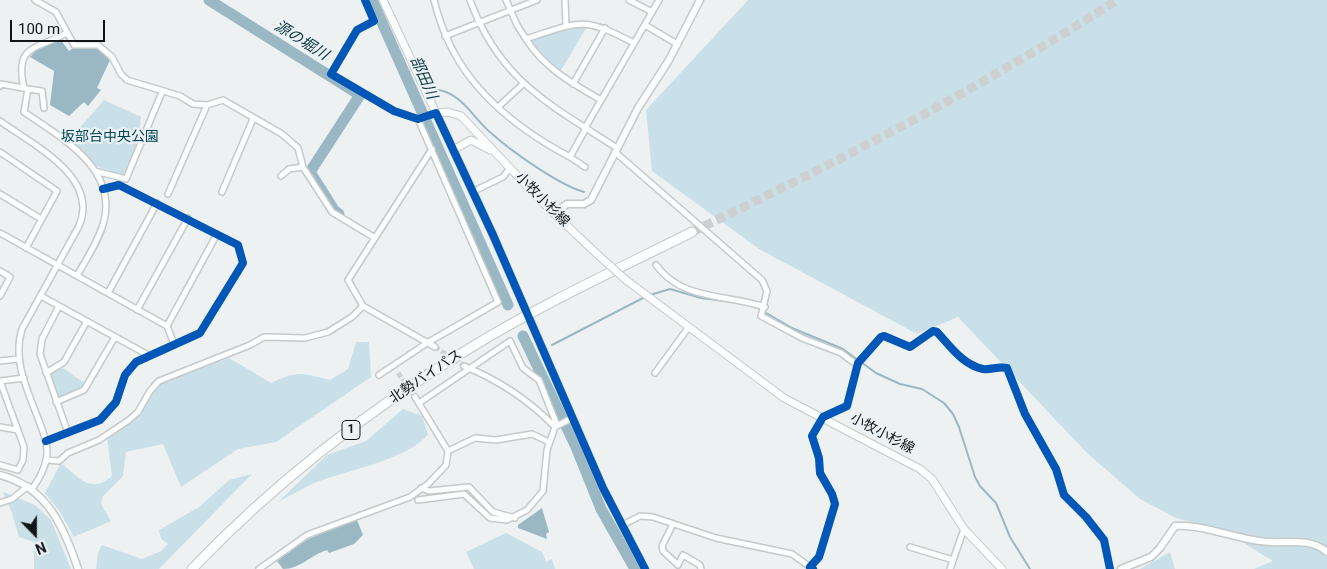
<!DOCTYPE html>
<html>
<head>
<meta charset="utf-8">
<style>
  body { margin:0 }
  #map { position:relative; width:1327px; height:569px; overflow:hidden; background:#edf1f2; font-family:Roboto,sans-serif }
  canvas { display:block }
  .north { position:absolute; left:10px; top:509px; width:50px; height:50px; -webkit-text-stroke:4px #eaf2f5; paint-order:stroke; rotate:158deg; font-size:14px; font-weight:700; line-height:20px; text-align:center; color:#131617 }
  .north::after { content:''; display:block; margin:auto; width:18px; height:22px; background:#131617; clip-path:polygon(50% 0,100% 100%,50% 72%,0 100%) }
  .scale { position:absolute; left:10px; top:20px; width:95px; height:22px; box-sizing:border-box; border:2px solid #131617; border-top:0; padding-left:6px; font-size:15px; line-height:18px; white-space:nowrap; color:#131617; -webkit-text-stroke:4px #eaf2f5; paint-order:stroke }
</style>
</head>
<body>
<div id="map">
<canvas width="1327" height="569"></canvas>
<div class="north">N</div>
<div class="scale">100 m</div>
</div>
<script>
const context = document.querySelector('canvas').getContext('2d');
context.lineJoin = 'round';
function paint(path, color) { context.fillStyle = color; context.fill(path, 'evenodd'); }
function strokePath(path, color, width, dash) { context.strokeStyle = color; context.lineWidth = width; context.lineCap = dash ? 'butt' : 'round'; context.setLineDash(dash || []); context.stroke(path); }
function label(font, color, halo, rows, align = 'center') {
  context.font = font + ' Roboto,"Noto Sans JP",sans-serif'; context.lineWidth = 4.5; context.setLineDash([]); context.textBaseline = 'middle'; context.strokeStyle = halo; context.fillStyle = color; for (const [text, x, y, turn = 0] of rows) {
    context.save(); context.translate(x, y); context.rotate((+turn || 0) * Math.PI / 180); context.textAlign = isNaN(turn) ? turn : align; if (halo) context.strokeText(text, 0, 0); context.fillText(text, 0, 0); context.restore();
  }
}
const green = new Path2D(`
  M748 0H1327V569H1254L1273 561 1224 531 1176 518 1140 499 1086 452 958 317 917 334 759 249 652 171 646 110Z
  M588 25 560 72 531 42V40L573 26Z
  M104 100 141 117 137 147 124 176 96 166 81 149 62 135 68 129 75 133Z
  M356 342H369L371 377 276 442 238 449 181 487 163 444 126 452 123 476 103 496 101 504 111 521 74 537 60 512 45 493 61 463C79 477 90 495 112 476L107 438 140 413 152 392 163 382 229 358 271 383C298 370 301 373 330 380L348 369Z
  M63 368 86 384 83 389 62 397 58 396 50 376 52 372Z
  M403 409 422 416 428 434C409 460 342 471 312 484 301 490 289 496 278 502L327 455 366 441Z
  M252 474 159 569H96L98 553 102 545 142 559 161 551 168 544 161 539 159 530 199 507 229 480Z
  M3 492 35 505 51 520 71 569H34V542L19 537 12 513Z
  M506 533 542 552 546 561 552 559 555 569H474L466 552Z
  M1170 552 1175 569H1140Z`);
const water = new Path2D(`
  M60 39 69 51 73 48H98L110 60 97 88 101 90 88 106 84 102 69 116 50 105 54 71 30 57 37 49Z
  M542 508 549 532 546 534 547 539 518 528V525Z
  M357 520 363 535 354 544 329 553 327 550C311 555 300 569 283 569L277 561 308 539Z`);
const stream = new Path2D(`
  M439 90C462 94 474 119 491 133 511 151 559 185 584 192
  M650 295 670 289 701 298 725 301
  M756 307 792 328 843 349 876 373 900 384 922 389 944 403 953 414 959 427 975 477 980 486 996 503 1010 537 1030 569
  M526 343 532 344
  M552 345 643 298`);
const river = new Path2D(`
  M209 0 360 95 310 172 334 210 339 214
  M372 0 508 305
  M523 336 576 447 601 509 635 569`);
const minorTunnel = new Path2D(`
  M435 347 464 366
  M398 373 415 397`);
const trunkTunnel = new Path2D(`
  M692 232C838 162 981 88 1117 0`);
const minor = new Path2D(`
  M35 0 56 12 74 45H98L112 57 121 74 127 80 180 96 193 104 207 105 223 100 282 134 298 148 303 167 332 212 375 238
  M365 0 374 21 357 30 331 74 394 111 418 119 436 113
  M434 0C437 12 441 25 446 36 469 91 519 130 570 157L586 128
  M470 0C499 80 549 104 617 148
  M506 0 517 25 526 39
  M565 0 566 26
  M629 0 652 12
  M645 25 677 44
  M445 36 537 0
  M573 84 605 28
  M0 86 1 84 28 89 24 112C60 137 117 167 104 221 99 241 86 259 77 276
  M24 88C14 44 36 50 67 33
  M28 89 42 91 44 108
  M601 100C573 84 544 68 526 39 581 21 582 16 634 43
  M498 107 523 84
  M0 121C33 145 100 177 79 226L22 329C12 361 28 391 39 421 43 431 47 441 47 451 47 466 40 478 32 489
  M585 128 659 0
  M432 149 348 280 363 306 435 347
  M0 152 57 191 26 248
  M615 152 762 280 767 291 761 316 802 338 841 353 857 365
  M570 157 585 167
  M95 171 126 179 162 92
  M281 176 289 169 303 167
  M222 192 253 119
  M472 192 503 177 510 168
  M0 194 41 219
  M168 194 207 105
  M0 233 167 326 174 344
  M656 265C682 301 727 294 765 307
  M0 271 10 277 0 296
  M108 293 157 203
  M41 296 148 355
  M59 306 42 339 40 354 68 433
  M137 310 188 218
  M167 326 217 234
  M0 361 18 359
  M464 366C498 380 529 400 555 427
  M46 373 64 362 87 321
  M655 373 688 328
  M379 375 427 343 498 302 418 119
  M0 381 24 447 23 460 18 470 0 465
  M0 381 24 378
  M56 402 84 390 115 337
  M419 403 510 341 523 368 539 380 557 425
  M0 427 18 430
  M46 441 100 420 116 402 125 375 136 362 200 333 243 263 238 245 119 185 103 189
  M448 451 475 438 496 440 532 434 549 442
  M46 460 59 461 68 453 99 440 129 420 138 412 150 391 159 381 250 345 264 337 305 338 328 332 352 317 363 306
  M421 488 429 491 469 487 493 512 515 518
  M418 500 464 494 490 518 507 520 527 510 543 491 547 450 555 427 572 418
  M0 503 12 499 28 486
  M673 524 662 546 663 551 678 565 683 555 700 565 701 569
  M621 526 640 516 653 517 716 538 792 554 813 569
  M910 547 953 560
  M810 567 819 557 835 504 832 494 820 473 819 458 812 436 823 417 847 406 858 363 881 337 884 336 910 347 933 331 937 332C950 346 963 365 983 369 992 370 998 366 1007 368L1025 414 1056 469 1064 495 1086 517 1104 540 1110 569
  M259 569 307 535 410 497 428 484 446 465 448 451 415 397
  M950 569 964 529`);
const tertiary = new Path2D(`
  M436 113 493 235 603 488 645 569
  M554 213 567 204H584L591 200 638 108 669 60 700 0
  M0 475C47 487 64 527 78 569
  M1121 569 1151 557 1160 548 1175 526C1207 524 1238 541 1271 542 1290 543 1311 538 1327 552`);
const secondary = new Path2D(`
  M383 0 436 113 448 112 461 116 540 200 598 255
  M453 150 471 140 490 150
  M626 280 784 398 920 469 932 479 964 529 1002 569`);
const trunk = new Path2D(`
  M192 569C273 484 370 409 470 348 542 304 618 269 692 232`);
const secondaryBridge = new Path2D(`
  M598 255 626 280`);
const cycleway = new Path2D(`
  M365 0 374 21 357 30 331 74 394 111 418 119 436 113 493 235 603 488 645 569
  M46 441 100 420 116 402 125 375 136 362 200 333 243 263 238 245 119 185 103 189
  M813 569 810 567 819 557 835 504 832 494 820 473 819 458 812 436 823 417 847 406 858 363 881 337 884 336 910 347 933 331 937 332C950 346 963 365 983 369 992 370 998 366 1007 368L1025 414 1056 469 1064 495 1086 517 1104 540 1110 569`);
const shields = [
  [351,430,18]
];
const shieldNames = [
  ["1",351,430]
];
const parkNames = [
  ["坂部台中央公園",110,137]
];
const streetNames = [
  ["小牧小杉線",542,200,45],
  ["北勢バイパス",426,377,-34],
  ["小牧小杉線",882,434,28]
];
const waterNames = [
  ["源の堀川",301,41,32],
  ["部田川",423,78,66]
];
paint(green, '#cae0e9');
paint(water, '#9ab8c4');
strokePath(stream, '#9ab8c4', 2);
strokePath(river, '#9ab8c4', 11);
strokePath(minorTunnel, '#ccd0d1', 5, [5, 2.5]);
strokePath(trunkTunnel, '#ccd0d1', 9, [9, 4.5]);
strokePath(minor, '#c5c9ca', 8);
strokePath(tertiary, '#c5c9ca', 9);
strokePath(secondary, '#c5c9ca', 9);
strokePath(trunk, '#c5c9ca', 11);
strokePath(minor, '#fcfdfd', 5);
strokePath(tertiary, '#fcfdfd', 6);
strokePath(secondary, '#fcfdfd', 7);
strokePath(trunk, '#fcfdfd', 9);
strokePath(secondaryBridge, '#c5c9ca', 9, []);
strokePath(secondaryBridge, '#fcfdfd', 7);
strokePath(cycleway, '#0057b8', 8);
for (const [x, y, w] of shields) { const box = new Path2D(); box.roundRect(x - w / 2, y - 9.5, w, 19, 4); context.fillStyle = '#eaf2f5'; context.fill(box); strokePath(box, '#131617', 1); }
label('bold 12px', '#131617', null, shieldNames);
label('14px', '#014355', '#eaf2f5', parkNames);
label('14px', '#131617', '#eaf2f5', streetNames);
label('italic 15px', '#0e3643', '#eaf2f5', waterNames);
</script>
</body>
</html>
